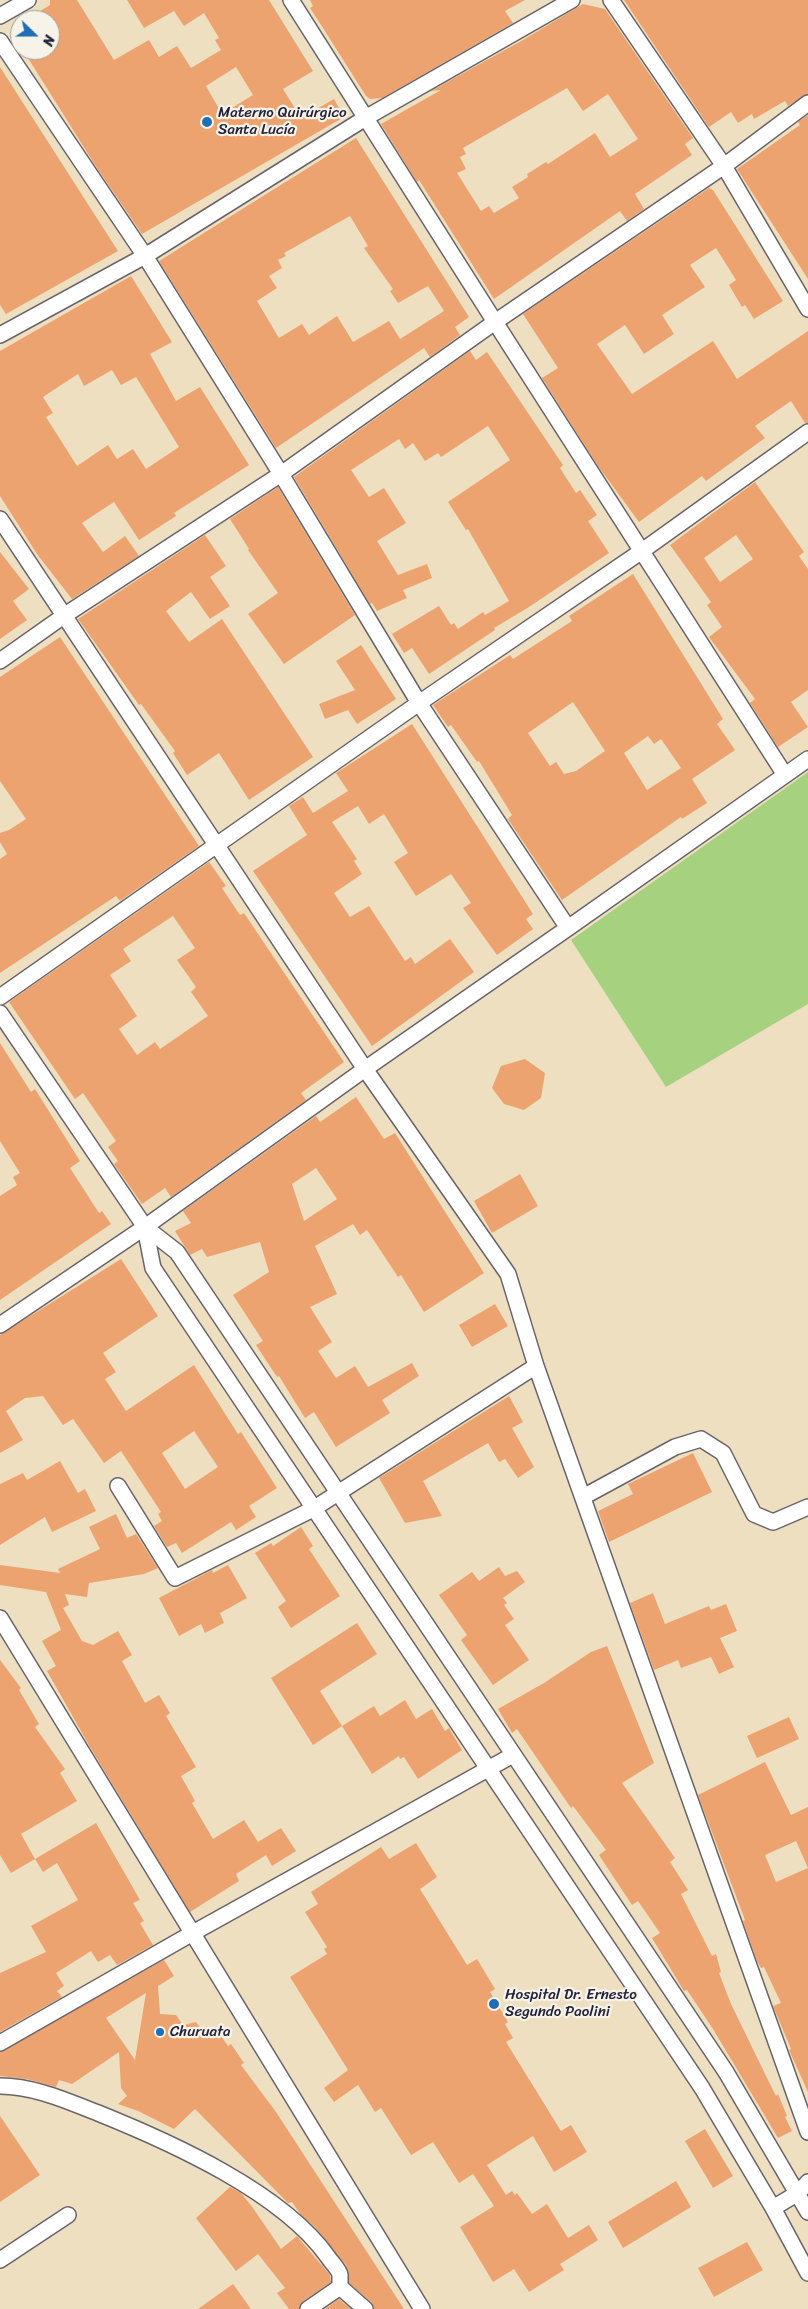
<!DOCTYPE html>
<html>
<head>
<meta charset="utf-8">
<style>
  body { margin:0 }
  #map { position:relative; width:808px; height:2309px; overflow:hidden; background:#eedfc0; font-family:Sriracha,sans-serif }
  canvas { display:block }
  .north { position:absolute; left:10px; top:10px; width:50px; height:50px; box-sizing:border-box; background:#f7f3e8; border:1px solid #a29fa3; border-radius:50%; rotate:112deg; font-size:14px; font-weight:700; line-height:20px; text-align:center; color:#22223b }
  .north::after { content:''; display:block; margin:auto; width:18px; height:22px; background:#1f6fb2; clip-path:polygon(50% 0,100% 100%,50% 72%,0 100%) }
</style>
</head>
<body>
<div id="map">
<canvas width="808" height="2309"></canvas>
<div class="north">N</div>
</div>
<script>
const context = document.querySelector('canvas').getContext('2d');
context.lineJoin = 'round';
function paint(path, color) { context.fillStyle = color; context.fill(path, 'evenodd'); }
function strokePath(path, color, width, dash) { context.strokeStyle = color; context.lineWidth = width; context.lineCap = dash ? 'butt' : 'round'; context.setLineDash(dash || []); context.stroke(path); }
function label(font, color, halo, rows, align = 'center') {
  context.font = font + ' Sriracha,sans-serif'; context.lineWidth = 4.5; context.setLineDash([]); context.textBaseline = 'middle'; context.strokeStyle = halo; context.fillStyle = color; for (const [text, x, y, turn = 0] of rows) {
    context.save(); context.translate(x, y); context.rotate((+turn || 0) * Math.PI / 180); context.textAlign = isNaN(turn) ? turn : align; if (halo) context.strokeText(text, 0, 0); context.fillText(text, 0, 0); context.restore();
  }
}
const green = new Path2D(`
  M808 772V1004L666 1087 571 940Z`);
const building = new Path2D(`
  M50 0H77L114 60 149 40 159 57 177 46 191 68 221 50 215 40 219 38 204 13 184 26 174 11 144 28 127 0H269L313 71 283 89 301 118 334 99 344 117 142 234 95 165 23 50H50V20H26L50 5ZM236 67 253 95 222 114 206 86Z
  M310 0H525L505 11 513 23 382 98 370 99 366 96 323 28 310 8 313 6Z
  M624 0H808V94L788 106 785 101 754 119 752 114 738 123 731 112 709 127Z
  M583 4 605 9 693 138 685 144 692 155 635 194 644 209 627 221 620 211 494 299 419 180 417 182 381 124 441 90 431 91 523 40ZM567 88 583 111 608 94 638 139 610 157 595 133 548 164 546 162 527 174 528 177 512 187 519 198 494 213 489 206 481 211 457 173 466 169 460 157 466 154 463 148Z
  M0 67 118 251 6 314 0 305Z
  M808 115V279L737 169 800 125 798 122Z
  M356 138 469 317 455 327 460 335 430 357 424 348 276 448 159 261ZM350 216 368 246 364 248 393 289 390 291 398 303 428 286 444 311 400 339 389 321 353 342 337 316 309 335 302 324 279 338 257 301 277 288 269 276 282 268 278 260 286 256 284 253Z
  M709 188 713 190 783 301 754 319 745 305 742 307 729 285 736 280 716 248 690 265 705 287 662 315 674 334 644 354 625 325 597 344 632 394 713 341 737 379 808 331V423H805L791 401 755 426 765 438 706 481 702 476 639 522 598 466 542 378 558 368 523 314Z
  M131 276 172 342 150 354 176 401 200 387 249 465 174 513 176 516 139 540 114 502 82 523 103 552 125 536 139 556 72 599 37 554 0 496V351ZM112 370 121 385 136 377 179 447 146 469 133 449 117 459 108 445 77 466 46 417 53 413 43 397 78 374 84 386Z
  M470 351 476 360 487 352 563 465 560 468 576 493 580 490 597 515 588 521 609 553 529 607 494 628 495 630 429 674 412 648 404 653 392 634 439 606 451 625 454 623 458 629 483 612 485 615 509 601 468 529 466 530 448 502 510 460 488 426 441 457 438 453 425 461 413 443 405 449 399 439 351 470 369 497 384 488 406 523 377 541 398 575 427 564 432 578 403 590 407 598 377 611 372 603 370 604 294 477Z
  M755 482 804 552 799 556 808 569V690L791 702 808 727 778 747 750 703 755 699 709 637 722 627 707 605 711 602 670 545ZM736 535 753 559 720 582 704 558Z
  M278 487 355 615 284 664 248 614 278 593 248 550 249 549 230 519Z
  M205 535 226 566 210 577 230 606 210 619 191 592 166 611 189 642 222 619 313 757 249 800 219 753 187 775 173 753 175 751 141 704 139 705 78 619Z
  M0 552 29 589 13 601 27 620 0 639Z
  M633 574 723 719 717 724 735 750 692 779 707 803 682 819 681 817 562 900 508 819 512 815 479 761 477 762 451 725 448 727 433 705 510 655 513 659 572 621 569 616ZM573 702 605 751 576 771 564 774 556 762 550 766 528 733ZM648 736 654 744 661 739 681 768 647 790 624 753Z
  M60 637 199 846 120 901 116 896 0 973V859L7 854 0 842V833L9 830 26 819 0 781V677Z
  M361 645 396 699 357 724 348 710 325 719 319 704 355 690 336 661Z
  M412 724 533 914 526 919 533 929 497 955 463 908 471 903 451 874 416 896 394 862 408 853 384 814 369 824 358 806 332 822 357 859 354 861 362 874 334 893 350 917 369 906 405 961 411 957 415 964 450 939 474 972 372 1046 253 871 307 835 289 806 303 797 313 813 348 791 336 773Z
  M209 862 226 886 222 888 240 915 244 913 344 1062 301 1093 306 1100 171 1197 165 1188 142 1204 114 1164 118 1161 108 1147 116 1141 83 1093 75 1099 9 1002ZM173 916 195 948 177 960 196 987 191 992 208 1016 160 1049 155 1042 137 1055 119 1029 137 1016 110 975 131 961 123 949Z
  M0 1043 31 1092 35 1089 80 1161 70 1168 99 1213 102 1211 111 1224 0 1300V1196L17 1185 13 1177 20 1173 0 1141Z
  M525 1059 545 1073 541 1098 524 1110 504 1104 492 1088 501 1066Z
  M356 1097 384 1139 395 1133 484 1273 424 1312 401 1275 398 1277 367 1230 360 1235 353 1224 315 1246 337 1294 310 1307 332 1342 318 1351 336 1378 355 1366 368 1387 412 1363 419 1376 382 1400 390 1413 336 1447 314 1412 305 1418 279 1376 277 1377 256 1345 263 1341 233 1295 269 1272 260 1242 207 1257 202 1249 190 1255 175 1231 191 1223 183 1211 316 1116 320 1122ZM316 1168 337 1199 304 1221 292 1184Z
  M520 1174 538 1206 492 1233 474 1201Z
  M121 1259 158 1316 103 1353 116 1372 105 1379 126 1411 194 1365 238 1434 241 1432 277 1488 249 1506 256 1517 236 1530 231 1522 182 1553 176 1543 167 1547 154 1526 162 1521 158 1514 161 1512 121 1451 104 1463 73 1419 63 1425 43 1396 25 1398 6 1411 23 1440 0 1453V1335ZM194 1431 218 1467 185 1489 162 1453Z
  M495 1304 508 1326 472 1347 459 1325Z
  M509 1396 523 1422 512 1428 534 1467 518 1478 505 1459 499 1462 488 1443 423 1481 442 1516 405 1523 379 1478Z
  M693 1453 712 1492 609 1542 598 1511 633 1494 628 1484Z
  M60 1461 78 1493 85 1489 96 1511 52 1532 45 1517 0 1545V1484L23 1473 27 1480Z
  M116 1514 127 1538 136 1534 158 1568 144 1574 89 1583 87 1597 65 1594 69 1605 63 1608 82 1641 93 1645 118 1631 132 1655 122 1661 145 1703 159 1695 170 1713 166 1716 196 1767 181 1776 195 1801 192 1803 213 1839 244 1820 258 1842 281 1828 296 1851 272 1866 266 1855 236 1874 239 1881 190 1912 90 1747 47 1671 56 1666 42 1641 61 1630 46 1592 0 1585V1565L60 1573 58 1569 100 1549 89 1527Z
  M301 1527 313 1546 309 1549 340 1596 291 1628 278 1607 286 1601 255 1553 271 1543 273 1546Z
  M228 1565 247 1598 220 1613 224 1623 205 1633 201 1624 179 1636 159 1598 212 1570 213 1573Z
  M499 1567 505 1576 517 1571 525 1582 503 1598 507 1603 504 1605 514 1619 505 1625 529 1660 493 1685 461 1640 467 1635 439 1595 472 1572 479 1581Z
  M653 1593 665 1624 709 1606 711 1610 726 1604 737 1631 720 1638 734 1667 719 1674 711 1657 681 1668 678 1660 654 1670 630 1603Z
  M357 1623 377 1654 320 1691 342 1726 374 1706 380 1716 405 1700 416 1719 432 1709 445 1731 449 1728 462 1750 418 1779 404 1757 400 1759 399 1756 372 1774 342 1726 313 1745 271 1678Z
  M607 1646 654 1763 622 1783 675 1858 670 1862 688 1890 681 1894 712 1956 716 1954 721 1972 719 1973 731 2004 769 2082 776 2096 778 2094 787 2116 785 2117 792 2131 778 2138 713 2029 687 1990 684 1991 652 1938 660 1933 638 1901 632 1905 599 1855 606 1850 573 1806 571 1808 517 1729 512 1733 498 1709 544 1683 591 1652Z
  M0 1660 21 1688 19 1690 39 1724 35 1727 65 1769 60 1773 77 1801 21 1834 35 1859 11 1873 0 1855Z
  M789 1717 799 1739 757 1758 747 1736Z
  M765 1762 791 1815 808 1807V2092L789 2050 791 2049 773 2006 781 2003 764 1967 761 1968 757 1961 743 1921 745 1920 698 1795ZM796 1841 808 1868 776 1882 765 1855Z
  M96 1823 140 1900 133 1903 144 1921 140 1923 153 1945 117 1965 110 1955 98 1962 91 1951 56 1973 64 1986 57 1991 62 1997 0 2032V1973L46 1952 31 1926 78 1900 57 1863 43 1872 35 1859Z
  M416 1843 437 1877 420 1889 467 1965 477 1959 495 1989 490 1992 508 2022 505 2024 513 2038 506 2042 561 2131 571 2125 587 2152 554 2172 533 2136 487 2165 506 2195 512 2191 515 2195 517 2193 532 2214 547 2204 568 2238 589 2225 598 2240 560 2264 564 2270 529 2292 514 2269 493 2282 460 2227 494 2206 473 2174 459 2183 433 2142 411 2155 381 2108 375 2112 358 2085 334 2102 324 2088 348 2070 290 1977 327 1954 324 1949 327 1947 305 1912 318 1904 311 1892 381 1847 389 1859Z
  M164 1960 174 1976 158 1986 160 2014 176 2015 183 2025 196 2022 207 2037 217 2030 228 2046 231 2044 244 2063 241 2065 276 2112 404 2309H374L371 2302 349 2283 346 2265 315 2227 301 2215 292 2202 288 2203 195 2109 174 2129 138 2111 118 2104 127 2096 121 2088 119 2052 72 2084 59 2080 56 2087 27 2079 0 2076V2052ZM146 1993 135 2060 106 2018Z
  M0 2116 40 2175 0 2202Z
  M705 2129 733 2176 713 2188 685 2141Z
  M676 2181 691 2207 623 2248 608 2222Z
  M230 2187 241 2193 253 2208 281 2249 297 2236 330 2275 331 2282 303 2301 299 2309H289L277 2293 285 2288 258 2254 236 2271 196 2218Z
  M747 2242 763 2270 714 2297 698 2268Z
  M233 2284 251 2309H198Z
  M339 2299 351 2309H325Z`);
const minor = new Path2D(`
  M291 0 495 322 785 775
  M611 0 724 166 808 309
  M0 16 28 0
  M0 41 145 256 281 474 419 703 568 928
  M0 335 145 256 367 117 572 0
  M0 519 365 1069 508 1274 536 1366 808 2132
  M0 661 65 615 281 474 495 322 724 166 808 103
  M0 997 419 703 642 551 808 432
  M0 1013 145 1227 177 1252 726 2072 808 2212
  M145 1227 153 1268 702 2088 773 2208 808 2273
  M0 1325 145 1227 365 1069 568 928 808 759
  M118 1486 175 1578 313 1509 536 1366
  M583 1497 675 1447 701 1439 723 1453 754 1514 773 1522 808 1507
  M0 1618 422 2309
  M0 2043 191 1934 513 1755
  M0 2086C34 2086 67 2101 98 2113 170 2142 282 2192 328 2257 331 2262 339 2269 340 2275 340 2279 340 2283 340 2287L365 2309
  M773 2208 798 2193 808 2182
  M0 2260 68 2215
  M308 2309 340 2287`);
const markers = [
  [207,122,6,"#1f6fb2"],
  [494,2004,6,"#1f6fb2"],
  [160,2032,5,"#1f6fb2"]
];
const poiNames = [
  ["Materno Quirúrgico",218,113],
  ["Santa Lucía",218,130],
  ["Hospital Dr. Ernesto",505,1995],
  ["Segundo Paolini",505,2012],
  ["Churuata",170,2032]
];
paint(green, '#a6d27f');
paint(building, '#eca370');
strokePath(minor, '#69646a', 18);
strokePath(minor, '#fff', 15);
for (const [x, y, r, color] of markers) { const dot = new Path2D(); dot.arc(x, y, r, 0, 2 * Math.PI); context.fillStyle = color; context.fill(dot); strokePath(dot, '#f7f3e8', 2); }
label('15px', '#22223b', '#f7f3e8', poiNames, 'left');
</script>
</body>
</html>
